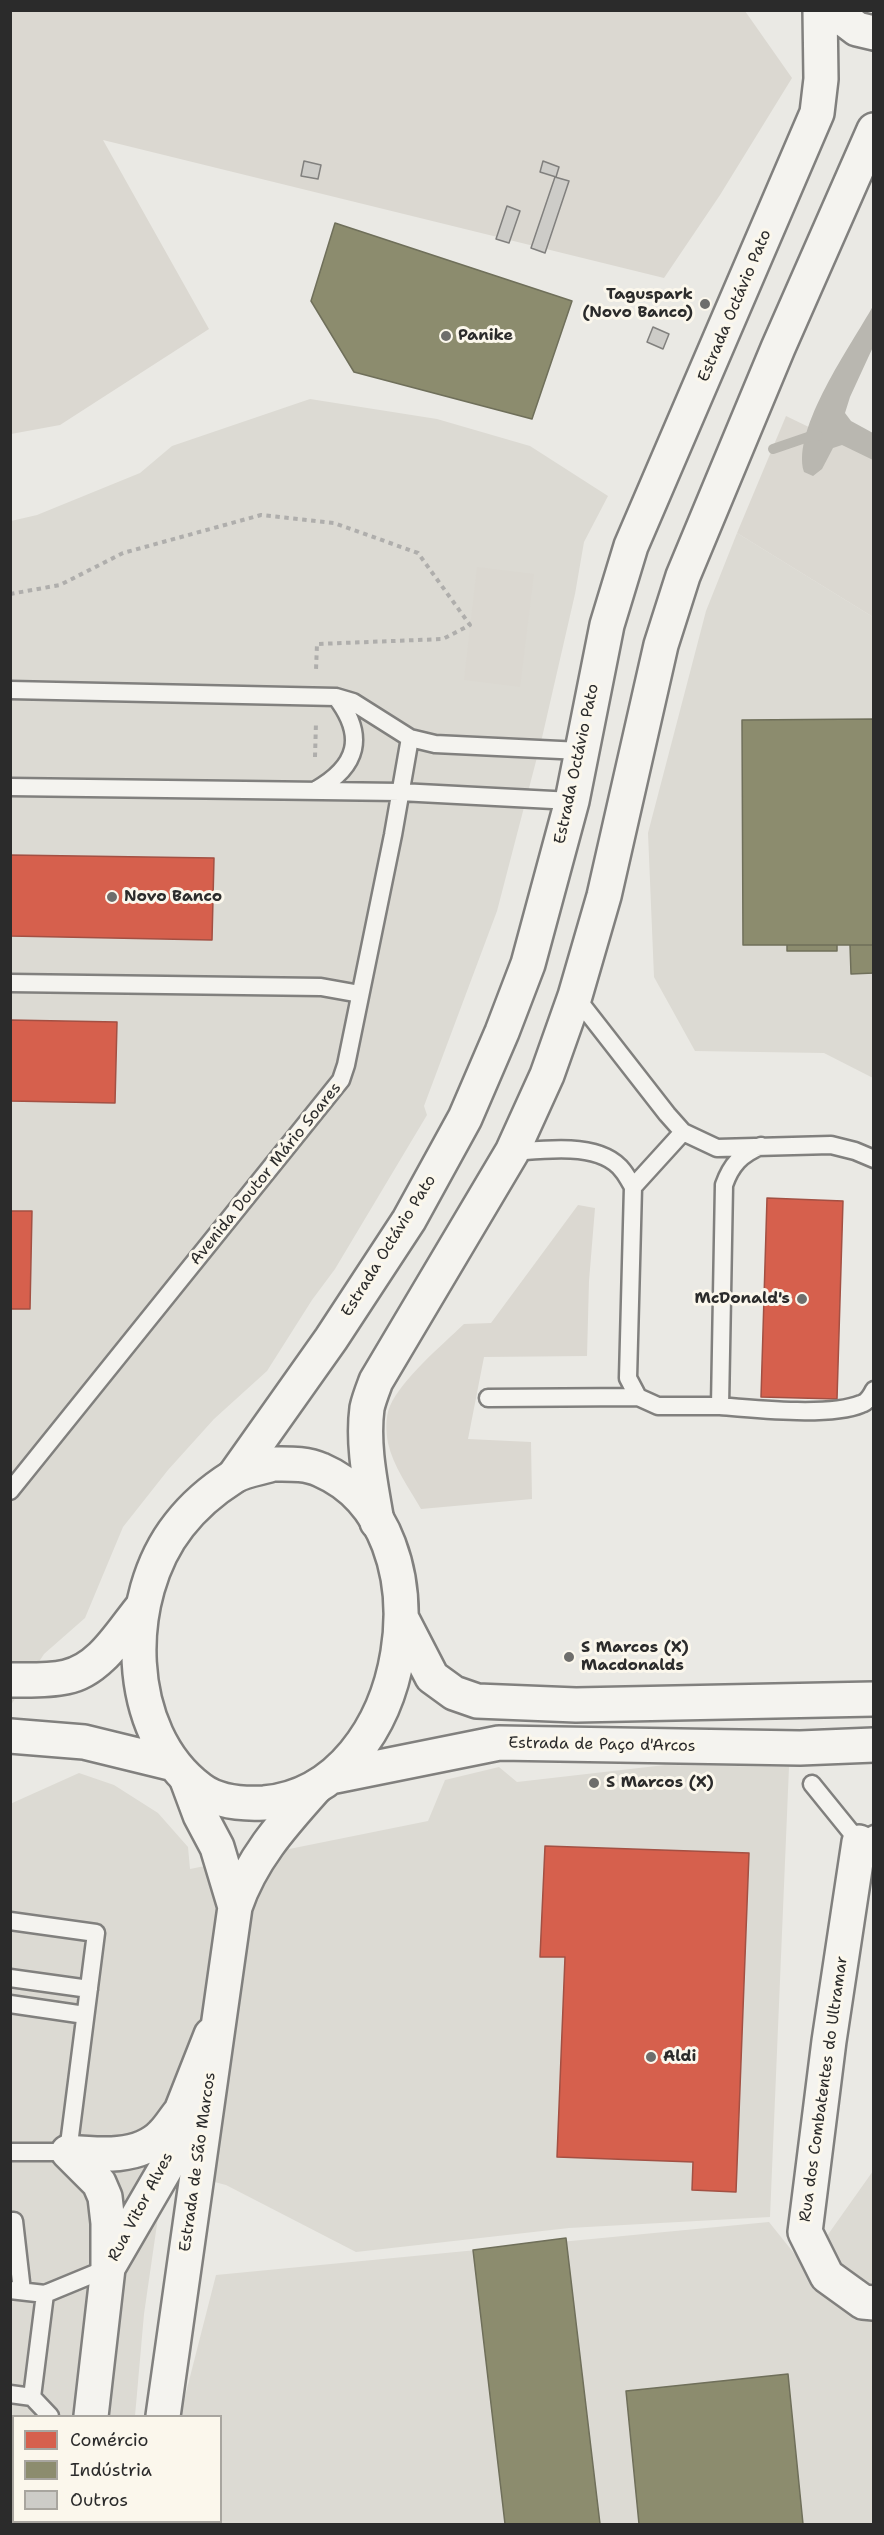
<!DOCTYPE html>
<html>
<head>
<meta charset="utf-8">
<style>
  body { margin:0 }
  #map { position:relative; width:884px; height:2535px; overflow:hidden; background:#eae9e4; font-family:"Shantell Sans",sans-serif }
  canvas { display:block }
  .frame { position:absolute; inset:0; border:12px solid #2b2b2b; pointer-events:none }
  .legend { position:absolute; left:12px; top:2415px; width:210px; height:108px; box-sizing:border-box; background:#fbf7ec; border:2px solid #a8a59f; margin:0; padding:8px 10px; list-style:none; font-size:18px; color:#2b2b2b }
  .legend li { display:flex; align-items:center; gap:12px; height:30px }
  .legend b { width:30px; border:2px solid #a8a59f }
</style>
</head>
<body>
<div id="map">
<canvas width="884" height="2535"></canvas>
<div class="frame"></div>
<ul class="legend">
<li><b style="height:16px;background:#d6604d"></b>Comércio</li>
<li><b style="height:16px;background:#8c8c6e"></b>Indústria</li>
<li><b style="height:16px;background:#cdccc8"></b>Outros</li>
</ul>
</div>
<script>
const context = document.querySelector('canvas').getContext('2d');
context.lineJoin = 'round';
function paint(path, color) { context.fillStyle = color; context.fill(path, 'evenodd'); }
function strokePath(path, color, width, dash) { context.strokeStyle = color; context.lineWidth = width; context.lineCap = dash ? 'butt' : 'round'; context.setLineDash(dash || []); context.stroke(path); }
function label(font, color, halo, rows, align = 'center') {
  context.font = font + ' "Shantell Sans",sans-serif'; context.lineWidth = 6; context.setLineDash([]); context.textBaseline = 'middle'; context.strokeStyle = halo; context.fillStyle = color; for (const [text, x, y, turn = 0] of rows) {
    context.save(); context.translate(x, y); context.rotate((+turn || 0) * Math.PI / 180); context.textAlign = isNaN(turn) ? turn : align; if (halo) context.strokeText(text, 0, 0); context.fillText(text, 0, 0); context.restore();
  }
}
const built = new Path2D(`
  M310 399 437 419 530 446 608 496 584 542 575 594 541 742 497 911 424 1106 427 1115 335 1269 312 1300 267 1371 214 1419 168 1470 123 1527 85 1618 44 1654 11 1705V521L37 515 140 473 172 446Z
  M737 533 873 617V1078L824 1053 695 1051 654 977 648 833 706 611Z
  M665 1765 789 1767 770 2217 569 2228 356 2252 226 2185 165 2169 144 2314 135 2416H14V2522H126L125 2524H11L10 1804 79 1773 114 1785 158 1813 188 1847 190 1869 428 1821 445 1780 499 1767 517 1782Z
  M873 2171V2524H153V2522H220V2416H180L216 2275 769 2222 805 2267Z`);
const green = new Path2D(`
  M11 11H745L792 78 720 195 664 278 103 140 209 329 60 425 11 434Z
  M786 416 873 458V617L737 533Z
  M477 567 534 574 520 687 464 680Z
  M578 1205 595 1208 589 1281 587 1356 484 1357 468 1439 531 1442 532 1499 421 1509C409 1488 393 1466 388 1443 386 1432 385 1417 390 1406 402 1379 442 1345 464 1324L491 1323Z`);
const water = new Path2D(`
  M873 306V347L850 397 845 413 851 421 873 433V460L842 445 833 448 822 469 813 476 804 472C791 429 852 344 873 306Z`);
const shops = new Path2D(`
  M10 855 214 858 212 940 10 936Z
  M10 1020 117 1022 115 1103 10 1101Z
  M767 1198 843 1201 837 1399 761 1397Z
  M10 1211H32L30 1309H10Z
  M545 1846 749 1853 736 2192 692 2190 693 2162 557 2157 565 1957H540Z`);
const industry = new Path2D(`
  M335 223 572 301 532 419 354 372 311 301Z
  M874 719V945H743L742 720Z
  M787 945H837V951H787Z
  M850 945H874V973L851 974Z
  M566 2238 600 2524H505L473 2250Z
  M788 2374 803 2524H639L626 2391Z`);
const stream = new Path2D(`
  M773 449 811 436H818`);
const building = new Path2D(`
  M304 161 321 165 318 179 301 176Z
  M543 161 559 167 556 177 540 172Z
  M555 177 569 181 545 253 531 248Z
  M507 206 520 211 509 243 496 239Z
  M653 327 669 334 663 349 647 342Z`);
const path = new Path2D(`
  M10 594 60 585 123 553 261 515 334 523 418 553 470 625 443 639 317 644 316 670
  M315 757 316 722`);
const lane = new Path2D(`
  M10 690 336 697 353 702 410 738 435 744 581 751
  M10 787 400 792 572 801
  M316 790C358 766 366 736 336 697
  M10 983 321 987 360 994
  M575 996 667 1114 683 1132 717 1148 831 1145 855 1151 874 1159
  M761 1146C741 1154 731 1165 724 1185L720 1406C754 1409 830 1417 861 1404 868 1402 871 1396 874 1390
  M512 1152C544 1150 601 1141 623 1171 627 1176 630 1182 633 1187L628 1378 638 1397 658 1406H720
  M633 1187 683 1132
  M488 1398 638 1397
  M10 1491 341 1080 346 1065 393 835 410 738
  M812 1784 859 1842 874 1834
  M10 1921 96 1933 68 2152H10
  M10 1978 89 1989
  M10 2004 85 2015
  M10 2221H14L22 2291
  M10 2290 45 2294 108 2268
  M10 2394 32 2397 50 2416
  M32 2397 45 2294`);
const street = new Path2D(`
  M859 1842 829 2041 805 2232 827 2276 863 2302 874 2303
  M68 2152 99 2183 105 2197 108 2223V2268L91 2416
  M68 2152C99 2155 140 2159 163 2134 170 2127 175 2118 181 2111
  M109 2266 167 2166 173 2150 181 2111 211 2035
  M66 2524 68 2522`);
const secondary = new Path2D(`
  M832 10 857 29 874 33
  M234 1476 331 1339 409 1220 465 1118 502 1032 528 964 572 801 607 625 631 546 817 113 821 79 820 10
  M377 1522C371 1485 362 1446 367 1408 369 1399 373 1389 376 1381L512 1152 547 1075 575 996 604 896 661 645 683 576 778 348 874 130
  M187 1780 200 1815 217 1847 235 1907
  M163 2416 235 1907C251 1859 283 1824 316 1787
  M149 2524V2522`);
const primary = new Path2D(`
  M273 1464C289 1464 306 1463 321 1470 453 1527 413 1790 264 1803 244 1804 217 1802 200 1789 123 1732 122 1597 179 1525 193 1507 214 1489 233 1477 243 1470 261 1468 273 1464Z
  M401 1617 432 1677 454 1693 477 1701 576 1705 874 1699
  M10 1680C29 1680 48 1681 66 1677 101 1670 122 1631 143 1606
  M10 1736 84 1742 174 1764
  M335 1776 499 1743 800 1748 874 1745`);
const markers = [
  [705,304,6,"#6e6e6c"],
  [446,336,6,"#6e6e6c"],
  [112,897,6,"#6e6e6c"],
  [802,1299,6,"#6e6e6c"],
  [569,1657,6,"#6e6e6c"],
  [594,1783,6,"#6e6e6c"],
  [651,2057,6,"#6e6e6c"]
];
const poiNames = [
  ["Taguspark",693,295,"right"],
  ["(Novo Banco)",693,313,"right"],
  ["Panike",458,336],
  ["Novo Banco",124,897],
  ["McDonald's",790,1299,"right"],
  ["S Marcos (X)",581,1648],
  ["Macdonalds",581,1666],
  ["S Marcos (X)",606,1783],
  ["Aldi",663,2057]
];
const streetNames = [
  ["Estrada Octávio Pato",735,306,-67],
  ["Estrada Octávio Pato",577,764,-78],
  ["Avenida Doutor Mário Soares",266,1174,-51],
  ["Estrada Octávio Pato",389,1246,-58],
  ["Estrada de Paço d'Arcos",602,1745,1],
  ["Rua dos Combatentes do Ultramar",824,2089,-82],
  ["Estrada de São Marcos",198,2162,-82],
  ["Rua Vitor Alves",141,2207,-62]
];
paint(built, '#dcdad3');
paint(green, '#dbd8d1');
paint(water, '#b9b7b0');
paint(shops, '#d6604d');
strokePath(shops, '#a35043', 1.5);
paint(industry, '#8c8c6e');
strokePath(industry, '#6f6f5a', 1.5);
strokePath(stream, '#b9b7b0', 10);
paint(building, '#cdccc8');
strokePath(building, '#81807e', 1.5);
strokePath(lane, '#81807e', 21);
strokePath(street, '#81807e', 38);
strokePath(secondary, '#81807e', 38);
strokePath(primary, '#81807e', 38);
strokePath(path, '#afaeac', 4, [4.5, 4.5]);
strokePath(lane, '#f4f3ef', 16);
strokePath(street, '#f4f3ef', 33);
strokePath(secondary, '#f4f3ef', 33);
strokePath(primary, '#f4f3ef', 33);
for (const [x, y, r, color] of markers) { const dot = new Path2D(); dot.arc(x, y, r, 0, 2 * Math.PI); context.fillStyle = color; context.fill(dot); strokePath(dot, '#fbf7ec', 2); }
label('bold 16px', '#2b2b2b', '#fbf7ec', poiNames, 'left');
label('16px', '#2b2b2b', '#fbf7ec', streetNames);
</script>
</body>
</html>
